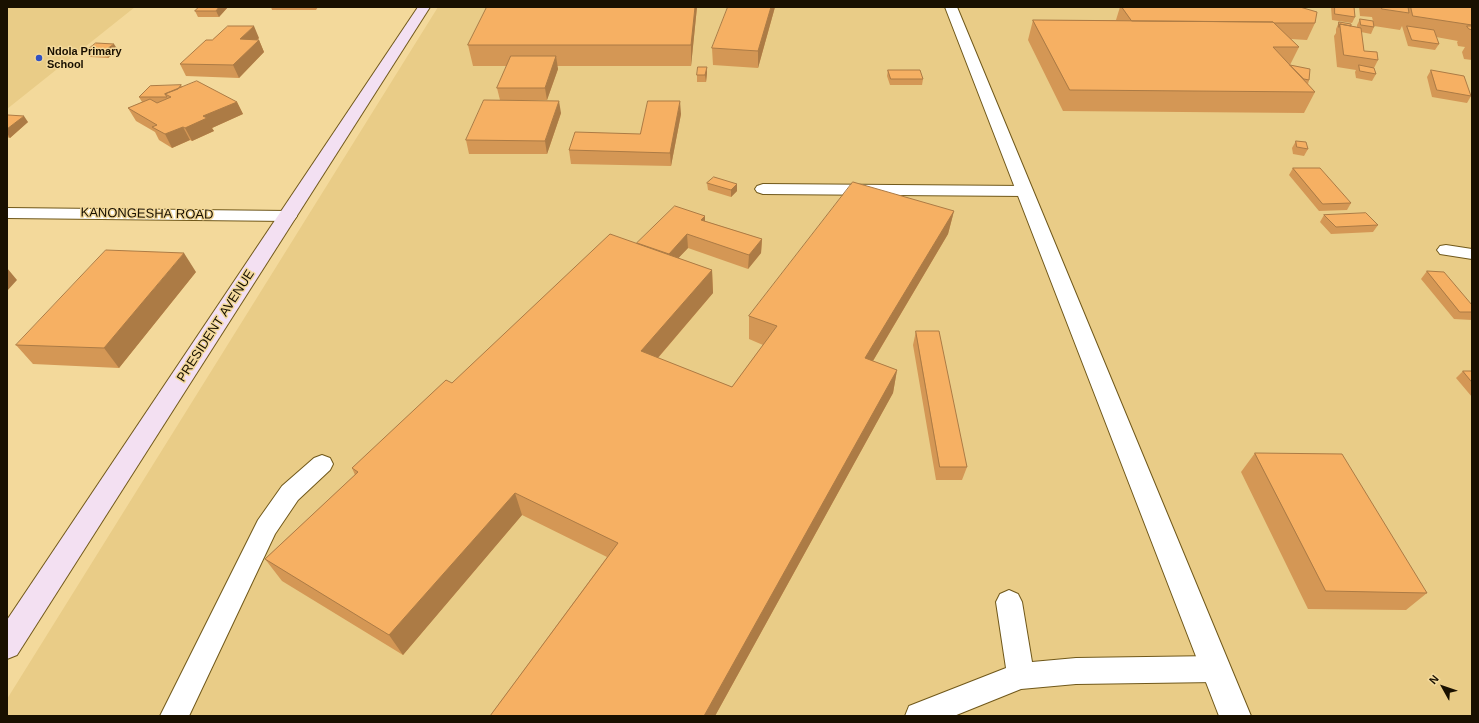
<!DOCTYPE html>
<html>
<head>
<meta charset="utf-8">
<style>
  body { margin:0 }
  #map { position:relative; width:1479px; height:723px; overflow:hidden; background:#f3d99b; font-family:Helvetica,sans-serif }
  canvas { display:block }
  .frame { position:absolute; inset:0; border:8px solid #191000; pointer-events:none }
  .north { position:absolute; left:1423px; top:667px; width:40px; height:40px; -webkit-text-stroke:3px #f3d99b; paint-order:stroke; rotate:310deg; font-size:11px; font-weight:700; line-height:16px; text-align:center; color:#191000 }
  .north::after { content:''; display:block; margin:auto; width:14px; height:18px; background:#191000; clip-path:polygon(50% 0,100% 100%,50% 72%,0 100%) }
</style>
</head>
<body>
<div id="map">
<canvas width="1479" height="723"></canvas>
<div class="frame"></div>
<div class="north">N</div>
</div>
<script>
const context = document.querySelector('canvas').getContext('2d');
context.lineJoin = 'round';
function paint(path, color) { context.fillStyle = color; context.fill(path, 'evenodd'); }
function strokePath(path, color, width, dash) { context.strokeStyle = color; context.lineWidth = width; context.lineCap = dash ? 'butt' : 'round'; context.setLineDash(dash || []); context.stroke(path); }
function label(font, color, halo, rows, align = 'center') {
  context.font = font + ' Helvetica,sans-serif'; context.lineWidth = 3; context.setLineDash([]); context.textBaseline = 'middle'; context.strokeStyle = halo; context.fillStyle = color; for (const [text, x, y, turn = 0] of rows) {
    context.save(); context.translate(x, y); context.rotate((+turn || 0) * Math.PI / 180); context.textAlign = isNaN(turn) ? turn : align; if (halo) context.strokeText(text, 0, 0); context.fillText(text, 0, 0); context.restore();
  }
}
const built = new Path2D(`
  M7 7H135L7 109Z
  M438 7H1472V716H7V699Z`);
const lane = new Path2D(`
  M763 184 1025 186 1031 188 1033 191 1031 194 1025 196 763 194 757 192 755 189 757 186Z
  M1446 245 1472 249V259L1440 254 1437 250 1440 246Z
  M322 455 330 458 333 464 330 470 298 500 275 534 189 716H160L258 520 282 486 314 458Z
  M1009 590 1018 594 1022 602 1032 662 1076 658 1216 656 1226 660 1230 669 1226 678 1216 682 1076 684 1021 689 954 716H905L909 706 1006 668 996 602 1000 594Z`);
const street = new Path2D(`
  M945 7H957L1251 716H1219Z
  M7 208 288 211 294 212 297 216 294 220 288 221 7 218Z`);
const secondary = new Path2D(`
  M418 7H430L17 655 7 659V620Z`);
const wall = new Path2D(`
  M199 7H228L219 17H198L195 11Z
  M271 7H318L316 10H272Z
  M697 7 691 66H557L558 69 547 100H500L497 88 507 66H473L468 45Z
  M775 7 758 68 713 65 712 48Z
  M1120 7H1300L1315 23 1307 40 1291 39 1299 47 1290 65 1309 80 1308 84 1315 92 1304 113 1063 111 1028 40 1033 20H1116Z
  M1331 7H1354L1355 17 1352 23 1332 20Z
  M1359 7H1472V60L1464 59 1462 52 1465 47 1458 46 1457 42 1458 41 1436 37 1439 44 1435 50 1408 46 1402 26 1400 30 1374 26V27L1371 34 1361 32 1364 51 1378 60 1374 68 1376 74 1372 81 1356 78 1355 72 1356 70 1337 67 1334 36 1336 33V29L1339 22 1351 26 1357 27V25L1360 19 1373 21 1372 17 1360 16Z
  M259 38 257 40H259L264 52 239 78 186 76 180 64 212 40Z
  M118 50 108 58 90 57 86 51Z
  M888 70 923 79 922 85H890L887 76Z
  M1431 70 1471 96 1467 103 1432 97 1427 77Z
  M707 73 706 82H697V75Z
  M181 85 182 87 237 102 243 114 212 128 214 131 192 141 190 140 172 148 159 140 155 132 136 121 128 108 142 102 139 97Z
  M561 113 547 154H469L466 140Z
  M681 114 671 166 571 164 569 150 640 134Z
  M7 116 28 122 10 138 7 137Z
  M1296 141 1308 149 1304 156 1293 154 1292 148Z
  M1293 168 1351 203 1347 210 1319 211 1289 175Z
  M707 183 737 184V191L731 197 708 190Z
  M954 211 948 234 873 361 897 370 893 393 715 716H490L607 557 522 515 403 655 282 581 265 559 355 475 352 468 638 244 637 243 705 216V221L762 239 761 253 748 269 688 248 678 258 712 270 713 293 658 358 732 387 763 345 749 339V316Z
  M1324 215 1378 225 1373 232 1331 234 1320 222Z
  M1427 271 1472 305V320L1454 319 1421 279Z
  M196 272 119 368 33 364 16 345Z
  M916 331 967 467 962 480H936L913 345Z
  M1463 371H1472V397L1456 378Z
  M1255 453 1427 593 1406 610 1308 609 1241 472Z`);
const shadedWall = new Path2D(`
  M219 7H228L219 17 216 11Z
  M695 7H697L691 66V45Z
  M771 7H775L758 68V51Z
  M254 26 259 38 245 52 240 39Z
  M259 40 264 52 239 78 233 65Z
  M114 44 118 50 108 58 104 51Z
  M556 56 558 69 547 100 545 88Z
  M707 67V73L706 82 705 75Z
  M559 101 561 113 547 154 545 141Z
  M680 101 681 114 671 166 670 153Z
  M237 102 243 114 212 128 214 131 192 141 185 128 203 116Z
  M24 116 28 122 10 138 7 133V129Z
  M183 127 190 140 172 148 165 134Z
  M737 184V191L731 197V190Z
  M954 211 948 234 861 381 865 358Z
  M705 216V229L701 220Z
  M687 234 688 248 670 267 669 254Z
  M762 239 761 253 748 269 749 255Z
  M184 253 196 272 119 368 104 348Z
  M7 268 17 280 7 291Z
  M712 270 713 293 644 374 641 351Z
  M897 370 893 393 715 716H704Z
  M515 493 522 515 403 655 389 635Z`);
const building = new Path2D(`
  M199 7H219L216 11H195Z
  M487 7H695L691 45H468Z
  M728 7H771L758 51 712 48Z
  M1122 7H1300L1317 12 1315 23H1274L1273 22 1132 21Z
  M1335 7H1354L1355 17 1335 14Z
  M1382 7H1408L1409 13 1382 9Z
  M1411 7H1472V25L1413 16Z
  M1360 19 1373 21 1374 27 1361 25Z
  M1033 20 1273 22 1299 47H1273L1315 92 1070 90Z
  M1339 22 1351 24V26L1340 24 1339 27Z
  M1340 24 1361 28 1364 51 1377 52 1378 60 1344 55Z
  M228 26H254L240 39 259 40 233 65 180 64 206 40H212Z
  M1407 26 1434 30 1439 44 1412 40Z
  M1467 26H1472V30L1469 29Z
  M96 43 114 44 104 51H86Z
  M511 56H556L545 88H497Z
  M1290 65 1310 69 1309 80 1304 79Z
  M1359 65 1374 68 1376 74 1360 71Z
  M698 67H707L705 75H697Z
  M888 70H920L923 79H891Z
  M1431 70 1464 76 1471 96 1437 90Z
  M197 81 237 102 203 116 207 118 185 128 183 127 165 134 152 127 157 125 128 108 150 99 157 103 171 97 165 94Z
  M181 85 178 89 165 94 167 97H139L150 86Z
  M484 100 559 101 545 141 466 140Z
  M648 101H680L670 153 569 150 575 132 640 134Z
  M8 115 24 116 7 129V116Z
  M1296 141 1306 142 1308 149 1297 147Z
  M1293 168H1320L1351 203 1323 204Z
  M714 177 737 184 731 190 707 183Z
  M853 182 954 211 865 358 897 370 704 716H490L618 543 515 493 389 635 265 559 358 472 352 468 446 380 452 383 610 234 712 270 641 351 732 387 777 326 749 316Z
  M675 206 705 216 701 220 762 239 749 255 687 234 669 254 637 243Z
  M1366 213 1378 225 1336 227 1324 215Z
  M106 250 184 253 104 348 16 345Z
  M1427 271 1444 272 1472 305V312H1460Z
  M916 331H939L967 467H940Z
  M1463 371H1472V382Z
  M1255 453 1342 454 1427 593 1326 591Z`);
const markers = [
  [39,58,4,"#3151c2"]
];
const farPoinames = [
  ["Ndola Primary",47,52],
  ["School",47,65]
];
const streetNames = [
  ["KANONGESHA ROAD",147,214,1],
  ["PRESIDENT AVENUE",216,326,-57]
];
paint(built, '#e9cc87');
strokePath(lane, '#70581a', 2);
strokePath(street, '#70581a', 2);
strokePath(secondary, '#70581a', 2);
paint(lane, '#fff');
paint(street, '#fff');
paint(secondary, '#f3e0f2');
paint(wall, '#d49755');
paint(shadedWall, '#ac7b45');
paint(building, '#f6b063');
strokePath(building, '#ac7b45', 1);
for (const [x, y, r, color] of markers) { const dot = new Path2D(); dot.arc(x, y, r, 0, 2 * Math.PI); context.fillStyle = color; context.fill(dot); strokePath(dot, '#f3d99b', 1.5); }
label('bold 11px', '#191000', '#f3d99b', farPoinames, 'left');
label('13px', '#191000', '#f3d99b', streetNames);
</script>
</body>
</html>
